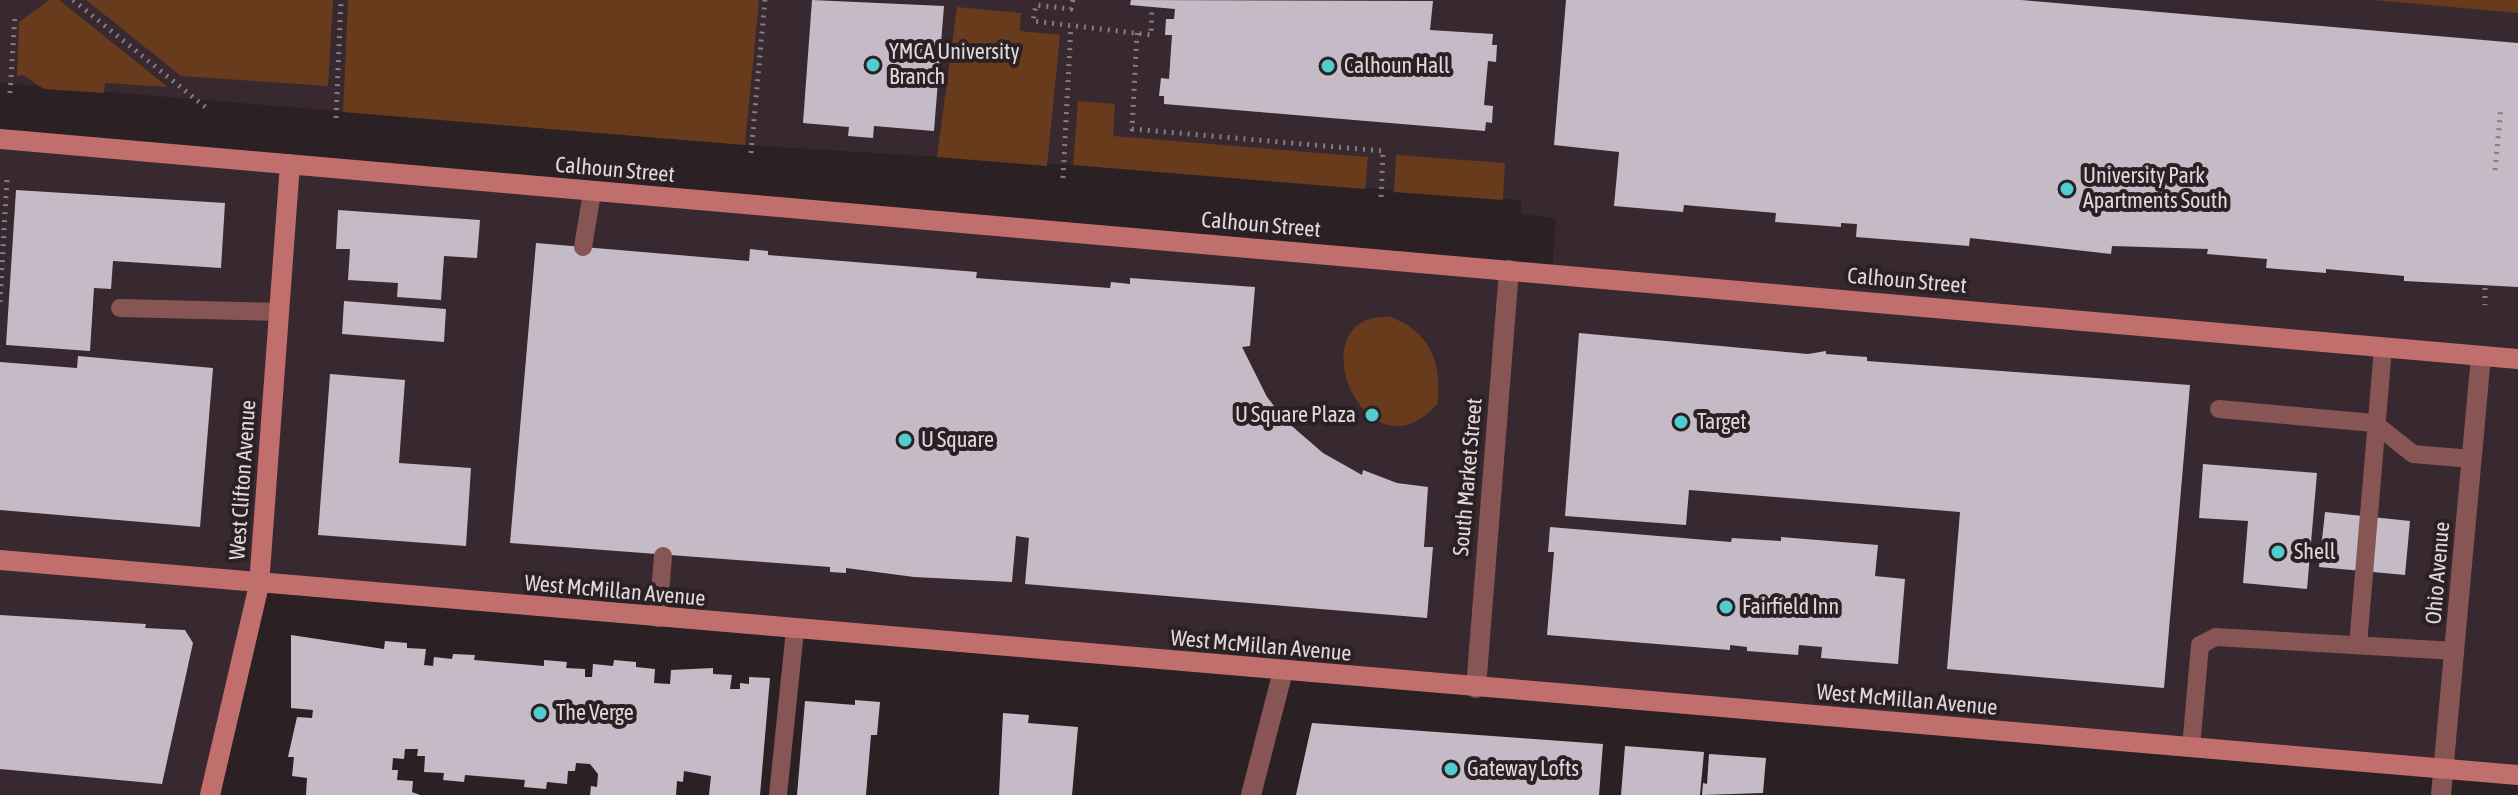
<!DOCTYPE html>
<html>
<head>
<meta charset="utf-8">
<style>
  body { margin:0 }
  canvas { display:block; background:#2b2125 }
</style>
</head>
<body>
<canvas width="2518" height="795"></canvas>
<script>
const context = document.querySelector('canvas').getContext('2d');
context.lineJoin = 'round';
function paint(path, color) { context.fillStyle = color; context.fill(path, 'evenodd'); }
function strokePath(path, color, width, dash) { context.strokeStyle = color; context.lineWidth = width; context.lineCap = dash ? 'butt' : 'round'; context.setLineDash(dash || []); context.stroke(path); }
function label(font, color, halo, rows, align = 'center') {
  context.font = font + ' "Asap Condensed",sans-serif'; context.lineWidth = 8; context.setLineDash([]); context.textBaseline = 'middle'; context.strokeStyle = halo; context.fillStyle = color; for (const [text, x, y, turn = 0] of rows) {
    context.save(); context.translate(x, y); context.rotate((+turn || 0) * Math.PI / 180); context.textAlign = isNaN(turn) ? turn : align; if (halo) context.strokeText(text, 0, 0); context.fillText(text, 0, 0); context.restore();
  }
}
const built = new Path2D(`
  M0 0H2518V775L260 585 210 795H0V139L1552 273 1556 218 1521 214V200L1073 165 745 145 0 83Z`);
const green = new Path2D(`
  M49 0H59L168 87 105 83 104 93 44 89 23 75 17 76 19 22Z
  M86 0H333L328 86 181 76Z
  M348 0H759L745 145 343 112Z
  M2374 0H2518V13Z
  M957 7 1021 13 1020 31 1060 35 1047 166 937 157Z
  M1078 101 1115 104 1113 136 1368 157 1365 189 1073 165Z
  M1396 155 1505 163 1503 200 1394 192Z
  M1391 317C1431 333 1441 361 1438 403 1366 488 1293 311 1391 317Z`);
const building = new Path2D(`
  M812 0 944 6 934 131 874 126 873 138 848 136 849 127 803 123Z
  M1131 0 1433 1 1430 30 1493 34 1492 45H1497L1496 62 1488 61 1484 105 1493 106 1492 123 1486 122 1485 131 1164 104V96H1159L1161 78 1169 79 1172 35H1165L1166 19H1174L1175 9 1130 5Z
  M1566 0H2021L2518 43V287L2404 281V276L2326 269V273L2266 268 2267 259 2207 254 2208 249 2112 246 2111 254 1970 238 1969 246 1856 237 1857 224 1841 223V227L1775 222 1776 213 1684 205 1683 212 1614 206 1619 152 1554 145Z
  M16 190 225 203 221 268 113 261 111 289 94 288 90 351 6 345Z
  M338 210 480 220 477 258 444 256 441 300 397 297 398 283 348 280 350 249H336Z
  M536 243 749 261 750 249 768 251V255L977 272 976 278 1110 288 1111 282 1130 284V278L1255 287 1250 346 1242 347 1267 397 1286 421 1323 453 1362 475 1363 470 1397 483 1428 487 1424 547H1433L1427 618 1025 584 1029 538 1016 536 1012 582 914 577 846 568V573L830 572V567L510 543Z
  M344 301 446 309 444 342 342 334Z
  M1579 333 1808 354 1826 351V354L1867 357V361L2190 385 2164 688 1947 669 1960 512 1689 490 1686 525 1565 516Z
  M78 356 213 368 200 527 0 510V362L77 368Z
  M330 374 405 380 399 463 471 468 466 546 318 535Z
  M2203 464 2317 473 2307 589 2243 583 2248 521 2199 518Z
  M2325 512 2410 521 2405 575 2319 567Z
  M1550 527 1731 542 1732 538 1781 541V537L1878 545 1875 576 1905 579 1898 664 1821 658 1822 647 1799 645 1798 655 1747 651V647L1730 645V650L1547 635 1554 552H1548Z
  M0 615 146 624 145 628 185 630 193 643 162 784 0 769Z
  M291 635 384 649 385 641 407 643V648L426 649 424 665 433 666 434 657 452 659 453 654 475 655 474 660 544 666V660L567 662 566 668 585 669V677H592L593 664 613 666 614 660 636 662V667L655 669 654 683 670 684 671 670 713 668V674L732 675 730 689H740V683L749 684V677L770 678 760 795H709L711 776 684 771 683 782 677 781 676 795H590L591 786 597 787 598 774 590 764 576 763 575 771H568L567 784 547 782 546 789 524 787 525 780 465 775 464 782 443 780 444 773 424 772 425 756H417L418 749H405L404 759 393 758 392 770H398L397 780 413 781 412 792 420 795H306L307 778 292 776 294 757H288L297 717 312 718 313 710 291 708Z
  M855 700 880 702 877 735H871L866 795H797L805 701 855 705Z
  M1003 713 1029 715 1028 723 1078 727 1072 795H999Z
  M1312 723 1603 744 1599 795H1296Z
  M1625 746 1704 752 1700 795H1621Z
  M1709 754 1766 758 1763 793 1702 795 1703 783 1707 784Z`);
const path = new Path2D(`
  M73 0 209 110
  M1073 0 1071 9 1036 5 1033 21 1151 35 1152 7
  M1137 33 1132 129 1383 151 1381 199
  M10 93 15 16
  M336 118 341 0
  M751 153 765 0
  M2495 170 2501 107
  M1063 178 1071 26
  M2485 288V305
  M0 302 7 179`);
const lane = new Path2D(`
  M583 247 592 193
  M120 308 280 312
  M2219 409 2374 423 2413 454 2472 459
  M658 618 663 556
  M2358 645 2383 348
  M2191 748 2200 645 2216 637 2455 651
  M778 795 795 630`);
const street = new Path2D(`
  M1476 688 1509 270
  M1251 795 1283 671
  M2441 795 2481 356`);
const secondary = new Path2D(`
  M0 139 2518 359
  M0 560 2518 775
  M210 795 259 585 290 164`);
const markers = [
  [873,65,8,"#52cdcf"],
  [1328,66,8,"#52cdcf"],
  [2067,189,8,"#52cdcf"],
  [1372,415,8,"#52cdcf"],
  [1681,422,8,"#52cdcf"],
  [905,440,8,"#52cdcf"],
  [2278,552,8,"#52cdcf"],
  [1726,607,8,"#52cdcf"],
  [540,713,8,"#52cdcf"],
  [1451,769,8,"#52cdcf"]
];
const poiNames = [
  ["YMCA University",889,52],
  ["Branch",889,77],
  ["Calhoun Hall",1344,66],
  ["University Park",2083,176],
  ["Apartments South",2083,201],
  ["U Square Plaza",1356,415,"right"],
  ["Target",1697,422],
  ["U Square",921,440],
  ["Shell",2294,552],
  ["Fairfield Inn",1742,607],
  ["The Verge",556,713],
  ["Gateway Lofts",1467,769]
];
const streetNames = [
  ["Calhoun Street",615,170,5],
  ["Calhoun Street",1261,225,5],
  ["Calhoun Street",1907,281,5],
  ["South Market Street",1468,477,-85],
  ["West Clifton Avenue",243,480,-86],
  ["Ohio Avenue",2438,573,-85],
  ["West McMillan Avenue",615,591,5],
  ["West McMillan Avenue",1261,646,5],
  ["West McMillan Avenue",1907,700,5]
];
paint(built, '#38282f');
paint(green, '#683b1c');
paint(building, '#c4bbc6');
strokePath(path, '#857d80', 5, [2, 6]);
strokePath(lane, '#875553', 18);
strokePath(street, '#875553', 20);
strokePath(secondary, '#c06f6c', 20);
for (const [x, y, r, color] of markers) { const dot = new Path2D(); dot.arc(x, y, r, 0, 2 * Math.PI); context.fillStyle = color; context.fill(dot); strokePath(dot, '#2b2125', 3); }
label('22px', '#e0d9dc', '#2b2125', poiNames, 'left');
label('22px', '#e0d9dc', '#2b2125', streetNames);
</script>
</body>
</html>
